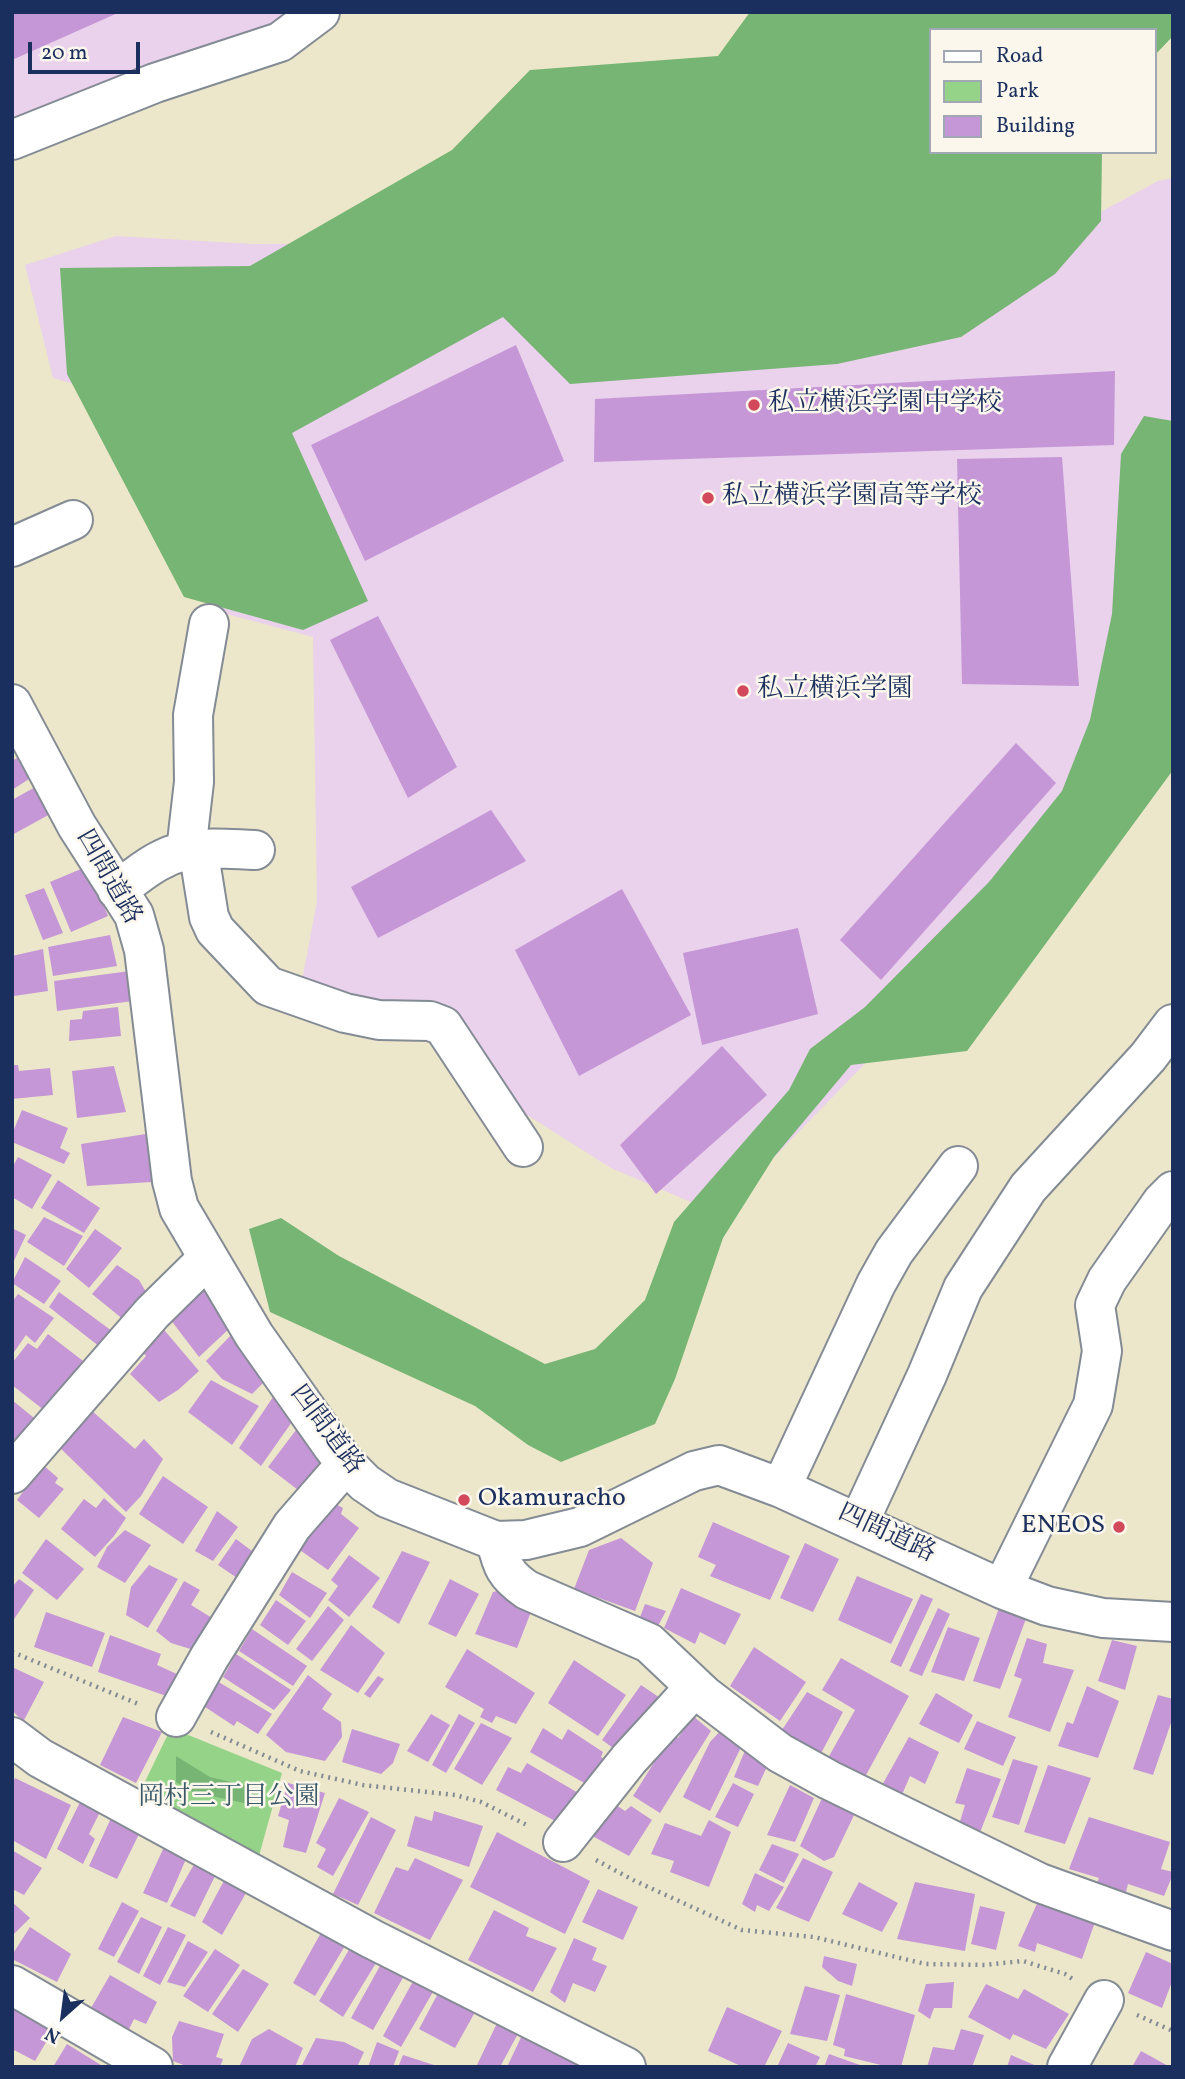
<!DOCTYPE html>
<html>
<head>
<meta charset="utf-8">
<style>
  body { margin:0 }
  #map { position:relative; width:1185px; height:2079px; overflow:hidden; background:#ece7ca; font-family:Vollkorn,serif }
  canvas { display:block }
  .frame { position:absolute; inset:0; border:14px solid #1b2f5e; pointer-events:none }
  .legend { position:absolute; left:929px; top:28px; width:228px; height:126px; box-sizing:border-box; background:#fbf7ec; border:2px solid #a1a7b3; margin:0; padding:9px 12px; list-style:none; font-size:21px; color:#1b2f5e }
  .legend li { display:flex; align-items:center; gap:14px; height:35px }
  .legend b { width:35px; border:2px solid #a1a7b3 }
  .north { position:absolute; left:28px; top:1981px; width:70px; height:70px; -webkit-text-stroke:5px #fbf7ec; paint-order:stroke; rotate:208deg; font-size:19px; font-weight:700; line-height:28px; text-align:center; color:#1b2f5e }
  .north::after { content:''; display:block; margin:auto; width:24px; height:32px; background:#1b2f5e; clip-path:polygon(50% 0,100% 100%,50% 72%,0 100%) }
  .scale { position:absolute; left:28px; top:42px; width:112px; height:32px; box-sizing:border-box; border:4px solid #1b2f5e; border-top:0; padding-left:9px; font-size:21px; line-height:24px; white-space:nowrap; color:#1b2f5e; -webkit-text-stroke:5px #fbf7ec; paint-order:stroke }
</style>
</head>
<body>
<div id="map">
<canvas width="1185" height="2079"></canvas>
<div class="frame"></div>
<ul class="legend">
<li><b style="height:9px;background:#fff"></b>Road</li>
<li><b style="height:19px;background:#94d388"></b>Park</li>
<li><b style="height:19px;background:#c597d6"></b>Building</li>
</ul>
<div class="north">N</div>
<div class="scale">20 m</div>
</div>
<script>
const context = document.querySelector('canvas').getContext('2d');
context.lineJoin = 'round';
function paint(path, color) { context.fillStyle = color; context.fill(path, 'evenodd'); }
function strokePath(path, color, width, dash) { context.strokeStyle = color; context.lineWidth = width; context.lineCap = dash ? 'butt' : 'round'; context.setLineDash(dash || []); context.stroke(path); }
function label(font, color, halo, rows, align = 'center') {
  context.font = font + ' Vollkorn,"Noto Serif JP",serif'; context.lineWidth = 5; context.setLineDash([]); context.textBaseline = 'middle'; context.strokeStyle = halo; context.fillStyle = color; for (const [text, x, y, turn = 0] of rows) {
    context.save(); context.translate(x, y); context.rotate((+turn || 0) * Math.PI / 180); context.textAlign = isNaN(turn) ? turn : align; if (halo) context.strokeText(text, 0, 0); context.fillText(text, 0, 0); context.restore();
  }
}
const built = new Path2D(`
  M12 12H289L270 25 12 122Z
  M1173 178V746L719 1214 611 1168 524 1113 455 1016 301 986 317 901 313 637 223 613 159 409 53 378 25 265 116 236 253 244 406 243 921 309 1158 181Z`);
const green = new Path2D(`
  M171 1728 282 1773 257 1863 137 1798Z`);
const forest = new Path2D(`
  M750 12H1173V36L1155 55V30H931V152H1102L1101 221 1055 274 961 337 837 364 570 384 503 317 292 433 368 601 303 630 184 597 67 374 60 268 250 266 452 150 530 70 718 56Z
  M1144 416 1173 421V770L967 1051 851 1065 774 1157 723 1238 675 1379 655 1424 561 1462 528 1445 475 1406 270 1312 249 1229 281 1218 339 1256 545 1364 595 1349 645 1300 674 1222 789 1090 810 1049 865 1007 989 882 1062 791 1090 720 1112 614 1121 454Z
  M176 1756 210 1777 265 1790 244 1803 193 1792 176 1782Z`);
const building = new Path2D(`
  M12 12H120L12 60Z
  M516 345 564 461 365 561 311 445Z
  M1115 371 1114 445 594 462 595 399Z
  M1062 457 1079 686 962 684 957 459Z
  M378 616 457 767 408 798 330 640Z
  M1016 743 1056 783 881 980 840 940Z
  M17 758 29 779 12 790V761Z
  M37 786 52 813 12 835V800Z
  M491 810 526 861 378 938 351 887Z
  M88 866 108 916 71 932 50 882Z
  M44 888 63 933 43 940 25 895Z
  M622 889 691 1015 579 1076 515 950Z
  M798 928 818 1014 702 1045 683 953Z
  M110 935 117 966 53 976 48 947Z
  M43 949 48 991 14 996 12 956Z
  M130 971 133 1001 57 1011 54 981Z
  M118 1007 121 1036 69 1041 70 1020 82 1019 83 1011Z
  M722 1046 767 1095 656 1194 620 1145Z
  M12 1065H18L19 1071 50 1068 53 1095 12 1099Z
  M114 1066 126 1112 77 1118 72 1071Z
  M22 1110 68 1128 60 1148 70 1153 64 1164 12 1142V1134Z
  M146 1134 152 1182 87 1186 81 1144Z
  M18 1157 52 1175 32 1209 12 1197V1168Z
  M58 1180 100 1208 84 1233 41 1208Z
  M44 1217 83 1236 64 1266 27 1242Z
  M12 1228 26 1235 12 1265Z
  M95 1229 122 1248 89 1288 66 1269Z
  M25 1257 61 1281 44 1304 12 1283Z
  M117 1265 139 1280 146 1292 124 1320 92 1294Z
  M203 1289 232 1326 199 1357 167 1315Z
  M59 1292 112 1331 100 1347 49 1307Z
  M18 1294 54 1318 35 1343 26 1335 12 1355V1302Z
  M160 1325 199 1371 178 1390 159 1402 130 1374 146 1356 138 1347Z
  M233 1333 266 1380 252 1394 222 1379 206 1361Z
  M48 1334 87 1364 49 1414 12 1385V1363L28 1343 37 1349Z
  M211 1380 259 1406 232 1445 188 1412Z
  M275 1394 294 1419 261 1466 239 1448Z
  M12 1400 39 1422 18 1450 12 1444Z
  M91 1410 135 1449 144 1439 163 1459 141 1496 126 1512 54 1442Z
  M296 1430 325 1467 302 1493 268 1467Z
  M43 1465 58 1478 55 1483 64 1489 39 1518 17 1500Z
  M163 1476 208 1507 183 1544 139 1514Z
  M104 1498 126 1518 114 1536 95 1557 61 1529 84 1499 96 1508Z
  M330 1501 343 1508 341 1514 359 1528 328 1570 297 1548Z
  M217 1511 238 1527 213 1561 195 1551Z
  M713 1522 790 1556 770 1600 710 1576 716 1565 698 1557Z
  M125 1530 151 1545 125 1583 97 1567 107 1547Z
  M621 1538 653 1563 635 1611 574 1589 589 1550Z
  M46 1539 84 1569 57 1600 22 1573Z
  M236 1539 260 1557 243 1582 218 1565Z
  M805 1543 839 1559 813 1612 780 1598Z
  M402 1551 430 1562 399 1624 372 1607Z
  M349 1555 380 1578 349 1617 328 1600 338 1586 331 1580Z
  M149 1565 178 1579 148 1628 126 1615 131 1587Z
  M292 1572 327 1593 310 1618 279 1595Z
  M857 1576 913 1599 891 1644 838 1620Z
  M19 1579 34 1590 12 1622V1587Z
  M450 1579 479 1594 456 1637 428 1624Z
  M184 1581 200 1590 191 1605 217 1621 197 1651 171 1643 156 1631Z
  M681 1588 741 1614 725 1645 700 1632 695 1644 664 1628Z
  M505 1589 534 1604 517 1648 475 1634 493 1592Z
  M921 1594 933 1599 901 1667 890 1662Z
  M276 1600 306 1621 288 1645 260 1625Z
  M645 1604 666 1611 658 1626 639 1620Z
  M328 1606 344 1620 312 1661 296 1649Z
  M938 1608 950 1614 922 1676 909 1671Z
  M999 1608 1027 1616 1000 1689 973 1681Z
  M46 1612 105 1633 92 1667 34 1647Z
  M351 1625 385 1653 358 1693 320 1670Z
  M948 1627 980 1638 964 1681 931 1672Z
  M252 1629 307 1666 293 1686 239 1651Z
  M110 1635 161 1654 157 1665 179 1675 172 1698 98 1672Z
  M1027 1638 1047 1644 1043 1663 1074 1670 1050 1732 1008 1717 1022 1679 1014 1676Z
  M1112 1640 1137 1646 1125 1690 1098 1681Z
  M754 1647 806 1682 780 1721 730 1686Z
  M467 1649 535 1693 516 1724 496 1716 492 1723 480 1717 484 1709 445 1687Z
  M236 1654 291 1690 274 1710 223 1677Z
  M841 1658 909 1696 865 1777 828 1758 855 1710 822 1690Z
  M574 1660 626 1695 598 1736 548 1703Z
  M12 1667 44 1682 23 1722 12 1710Z
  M308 1675 332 1694 322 1709 341 1722 342 1737 325 1761 286 1752 266 1735Z
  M378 1676 384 1679 370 1698 364 1694Z
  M217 1681 272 1714 258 1734 237 1721 234 1726 202 1705Z
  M641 1685 666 1702 624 1756 602 1740Z
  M1087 1686 1119 1701 1098 1758 1058 1746 1067 1722 1073 1724Z
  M807 1692 843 1712 818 1759 780 1733Z
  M936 1693 973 1715 959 1743 919 1724Z
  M1158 1695 1173 1699V1717L1153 1775 1133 1769Z
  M431 1714 450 1725 428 1762 407 1751Z
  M459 1714 475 1723 446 1773 432 1765Z
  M693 1716 711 1731 660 1813 633 1796 672 1734 678 1738Z
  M123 1717 162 1732 136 1783 100 1765Z
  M977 1721 1016 1737 1003 1766 964 1749Z
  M481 1723 512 1738 482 1785 454 1769Z
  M724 1727 745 1739 710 1811 683 1797 710 1742Z
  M543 1728 562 1740 568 1729 603 1752 601 1757 609 1762 593 1788 530 1752Z
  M352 1729 400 1744 393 1763 381 1774 342 1762Z
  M909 1737 939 1752 925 1784 910 1776 901 1797 881 1787Z
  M746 1748 771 1758 758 1786 734 1777Z
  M1013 1759 1038 1766 1019 1825 992 1817Z
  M527 1763 580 1794 561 1824 496 1790 508 1767 521 1773Z
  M1048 1765 1091 1778 1065 1844 1024 1832Z
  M967 1768 1001 1779 979 1835 958 1828 965 1805 955 1803Z
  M15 1778 71 1805 46 1859 12 1840V1785Z
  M288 1783 325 1793 306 1853 283 1847 289 1820 278 1816Z
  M733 1783 754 1794 738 1827 715 1817Z
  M790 1785 814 1798 795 1842 767 1835Z
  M824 1794 856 1811 834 1857 824 1861 800 1846Z
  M339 1798 369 1812 333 1876 317 1867 326 1849 316 1843Z
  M607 1799 625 1811 631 1806 652 1820 629 1856 585 1832Z
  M81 1800 100 1812 89 1834 95 1839 83 1864 57 1849Z
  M434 1811 483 1826 469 1867 407 1846 415 1816 432 1821Z
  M112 1816 141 1830 117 1879 89 1866Z
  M371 1817 396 1830 358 1905 333 1894Z
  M1089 1817 1170 1842 1161 1869 1173 1872V1874L1164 1896 1128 1884 1124 1900 1095 1888 1099 1878 1069 1869Z
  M709 1820 731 1832 709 1887 670 1872 674 1861 651 1854 665 1823 701 1836Z
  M497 1832 590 1881 565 1934 470 1887Z
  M772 1844 799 1854 784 1883 759 1870Z
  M164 1847 186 1859 167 1903 143 1893Z
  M12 1850 42 1868 24 1895 12 1889Z
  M415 1858 463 1880 430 1940 374 1913 396 1867 408 1871Z
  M803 1858 833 1872 809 1922 776 1908Z
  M196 1861 217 1872 195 1917 170 1906Z
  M755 1873 784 1887 769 1911 757 1905 755 1912 742 1904Z
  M227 1875 250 1886 222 1935 202 1922Z
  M859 1882 898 1903 882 1932 842 1914Z
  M915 1882 975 1894 965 1951 897 1939Z
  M598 1889 638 1907 623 1940 582 1922Z
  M1040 1897 1095 1922 1082 1959 1037 1943 1035 1952 1018 1946Z
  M12 1902 30 1918 12 1936Z
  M122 1902 139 1911 114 1957 98 1949Z
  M980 1906 1005 1912 996 1950 971 1944Z
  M494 1910 529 1928 526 1936 557 1948 533 1992 468 1960Z
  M141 1917 162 1927 139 1974 117 1962Z
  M30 1927 71 1954 57 1982 12 1959V1955Z
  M168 1927 186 1935 160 1985 143 1976Z
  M322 1931 346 1944 315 1996 293 1983Z
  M574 1938 597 1948 592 1960 607 1966 595 1992 573 1983 565 2003 550 1992Z
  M188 1941 208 1952 185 1987 167 1982Z
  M350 1948 376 1963 343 2017 319 2001Z
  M215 1949 240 1965 208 2012 183 1996Z
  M1146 1952 1173 1964V1979L1162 2008 1128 1993Z
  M824 1956 857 1964 852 1986 838 1981 822 1967Z
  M381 1964 404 1976 373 2030 351 2018Z
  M243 1969 269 1984 238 2032 212 2014Z
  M417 1974 437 1985 401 2047 383 2036Z
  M110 1975 157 2002 146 2024 134 2019 129 2029 91 2008Z
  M954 1982 952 2008H934L930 2019 918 2011 926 1984Z
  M986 1984 1018 1999 1024 1989 1069 2014 1046 2049 1013 2034 1010 2040 968 2017Z
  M442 1986 479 2005 455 2048 419 2029Z
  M805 1986 840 1995 827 2041 790 2034Z
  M846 1994 915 2015 901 2067H889L844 2056 845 2049 833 2045Z
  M12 2002 55 2027 35 2061 12 2049Z
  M727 2007 782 2031 764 2067H743L708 2051Z
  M499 2019 520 2030 500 2067H479L477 2065Z
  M179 2021 224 2034 216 2057 223 2059 220 2067H189L173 2061 172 2037Z
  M269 2029 303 2048 295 2067H239L252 2039Z
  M961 2029 984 2035 972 2067H927L933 2047 954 2050Z
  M524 2031 582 2061 579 2067H507Z
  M316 2038 344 2042 364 2052 357 2067H301Z
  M377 2042 399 2051 393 2067H368Z
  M788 2043 820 2057 815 2067H777Z
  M67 2044 104 2067H53Z
  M1141 2051 1170 2067H1132Z
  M829 2054 860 2065 859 2067H824Z
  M403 2055 437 2066V2067H398Z
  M1011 2055 1039 2067H1007Z`);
const path = new Path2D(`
  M12 1652 141 1705
  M211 1732 300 1771 363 1785 455 1795 481 1802 529 1826
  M596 1860 633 1880 742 1930 814 1937 925 1964 985 1965 1023 1961 1065 1974 1074 1980
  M1137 2015 1173 2031`);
const minor = new Path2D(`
  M12 140 155 83 280 42 320 12
  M12 547 73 520
  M12 704 77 826 134 915 144 950 172 1181 179 1208 254 1335 333 1447 346 1464 365 1483 387 1498 496 1541 526 1540 580 1527 694 1471 719 1465 781 1488 1002 1589 1047 1606 1103 1618 1173 1622
  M198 848 209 917 215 930 268 986 345 1013 379 1020 430 1021 443 1026 523 1147
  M186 851 194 782 193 715 209 624
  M117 890C132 880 147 866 163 859 192 844 224 849 255 850
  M12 1474 152 1313 208 1258
  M781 1488 876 1284 894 1252 958 1166
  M859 1522 927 1375 963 1288 1028 1188 1148 1057 1173 1024
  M496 1541C502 1566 505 1575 527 1590L649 1643 705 1696 780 1753 829 1780 1040 1883 1173 1931
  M1002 1589 1093 1405 1102 1351 1095 1305 1107 1280 1162 1202 1173 1191
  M176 1717 209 1658 292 1526 346 1464
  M12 1737 40 1758 372 1939 626 2067
  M563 1842 629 1759 695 1687
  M12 1985 153 2067
  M1067 2067 1104 2000`);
const markers = [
  [754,405,7,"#d1495b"],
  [708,498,7,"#d1495b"],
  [743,691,7,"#d1495b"],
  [464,1500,7,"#d1495b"],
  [1119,1527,7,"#d1495b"]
];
const poiNames = [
  ["私立横浜学園中学校",768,405],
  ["私立横浜学園高等学校",722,498],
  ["私立横浜学園",757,691],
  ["Okamuracho",478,1500],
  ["ENEOS",1105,1527,"right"]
];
const streetNames = [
  ["四間道路",107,878,60],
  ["四間道路",325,1431,53],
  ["四間道路",886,1535,25]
];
const parkNames = [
  ["岡村三丁目公園",229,1799]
];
paint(built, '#ead1ec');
paint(green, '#94d388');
paint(forest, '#77b574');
paint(building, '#c597d6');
strokePath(minor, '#848b94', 42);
strokePath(path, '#848b94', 4.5, [2, 5]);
strokePath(minor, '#fff', 38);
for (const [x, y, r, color] of markers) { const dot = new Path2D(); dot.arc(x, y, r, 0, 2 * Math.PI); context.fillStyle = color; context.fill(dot); strokePath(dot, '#fbf7ec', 2.5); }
label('26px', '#1b2f5e', '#fbf7ec', poiNames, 'left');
label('26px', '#1b2f5e', '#fbf7ec', streetNames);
label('26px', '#395868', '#fbf7ec', parkNames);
</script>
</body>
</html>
